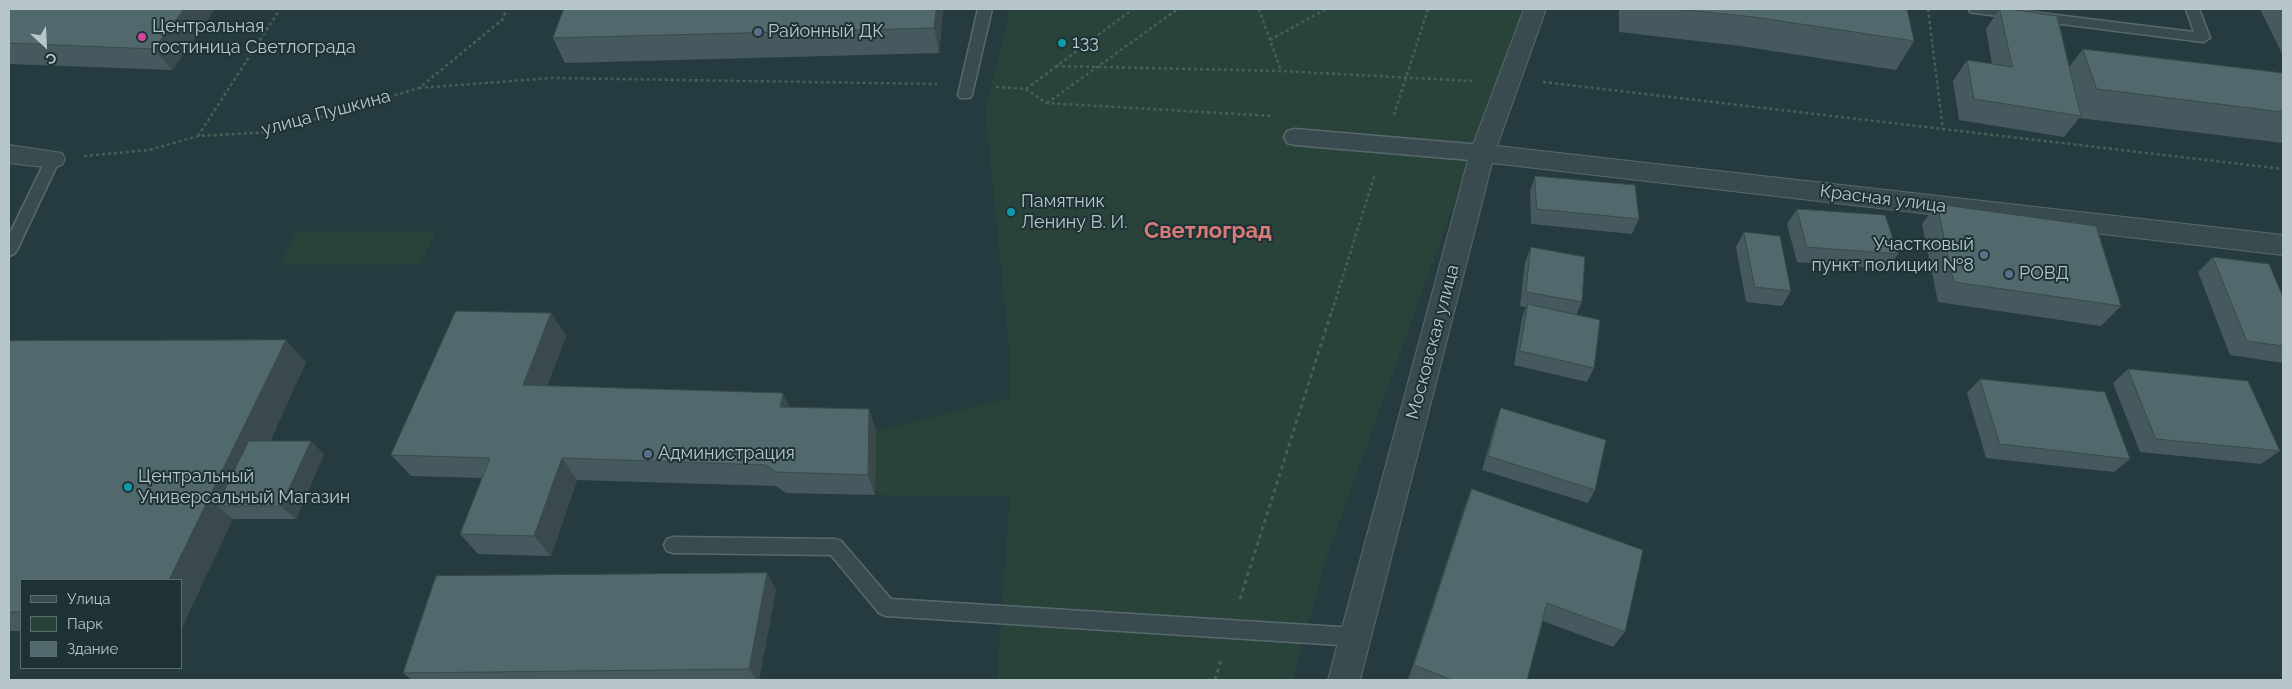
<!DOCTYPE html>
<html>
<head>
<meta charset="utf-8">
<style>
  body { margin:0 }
  #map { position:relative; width:2292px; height:689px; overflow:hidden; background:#263b40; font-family:Raleway,sans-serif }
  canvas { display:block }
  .frame { position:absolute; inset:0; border:10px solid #b6c6ca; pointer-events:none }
  .legend { position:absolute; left:20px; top:579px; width:162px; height:90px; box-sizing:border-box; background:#1e3135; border:1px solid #5b6d71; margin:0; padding:6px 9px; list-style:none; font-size:15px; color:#b6c6ca }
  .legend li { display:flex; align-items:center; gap:10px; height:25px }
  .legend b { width:25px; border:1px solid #5b6d71 }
  .north { position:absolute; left:20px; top:20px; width:50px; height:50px; -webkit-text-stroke:4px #1e3135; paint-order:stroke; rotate:155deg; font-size:14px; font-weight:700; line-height:20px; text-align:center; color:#b6c6ca }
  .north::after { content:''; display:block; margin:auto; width:18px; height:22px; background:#b6c6ca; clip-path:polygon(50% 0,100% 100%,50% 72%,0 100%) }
</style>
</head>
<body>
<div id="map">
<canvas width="2292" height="689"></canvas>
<div class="frame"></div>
<ul class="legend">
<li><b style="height:6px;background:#3a4b50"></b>Улица</li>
<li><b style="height:14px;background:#2a433a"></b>Парк</li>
<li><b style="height:14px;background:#51686d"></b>Здание</li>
</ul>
<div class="north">С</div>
</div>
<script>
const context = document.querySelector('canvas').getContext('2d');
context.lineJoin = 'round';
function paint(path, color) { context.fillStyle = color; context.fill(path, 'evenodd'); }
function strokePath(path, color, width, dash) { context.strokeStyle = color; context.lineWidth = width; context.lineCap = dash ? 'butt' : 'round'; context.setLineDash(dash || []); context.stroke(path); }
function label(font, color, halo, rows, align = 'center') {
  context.font = font + ' Raleway,sans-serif'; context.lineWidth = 4; context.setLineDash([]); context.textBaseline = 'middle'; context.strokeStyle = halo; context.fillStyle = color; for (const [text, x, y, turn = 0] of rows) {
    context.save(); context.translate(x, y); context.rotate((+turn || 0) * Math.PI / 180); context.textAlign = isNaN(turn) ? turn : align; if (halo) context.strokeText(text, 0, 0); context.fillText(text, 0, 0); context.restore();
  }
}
const green = new Path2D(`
  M1010 9H1524L1328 553 1292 680H997L1010 496 875 495 876 431 1010 398V353L985 108Z
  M297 231H436L421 264 280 265Z`);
const pathFar1 = new Path2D(`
  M1259 9 1281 71
  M1928 9 1943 130
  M1270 40 1326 9
  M1056 66 1281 71 1472 81
  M1543 82 2283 169
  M996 87 1026 89 1046 103 1273 116
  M419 88 552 78 937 84
  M1026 89 1133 9
  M1047 103 1178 9
  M1394 115 1428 9
  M198 136 280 9
  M84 156 149 150 198 136 271 132 419 88 502 20 507 9
  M1332 311 1375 174`);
const path = new Path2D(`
  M1240 599 1332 310
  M1215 680 1221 660`);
const service = new Path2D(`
  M978 9H992L972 95 970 98H960L958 95Z
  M1969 9H2007L2194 32 2186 9H2199L2210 38 2203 42 1975 13 1970 12Z
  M53 154 58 155 60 159 17 250 14 254 9 256V235L46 159 48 155Z
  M673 537 835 539 841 541 891 599 1356 628 1363 631 1365 637 1363 643 1356 646 886 616 879 613 831 555 673 553 667 551 664 545 667 539Z`);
const pedestrian = new Path2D(`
  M1295 129 1482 145 1490 147 1493 153 1490 159 1482 161 1295 145 1287 143 1284 137 1287 131Z`);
const minor = new Path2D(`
  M1524 9H1546L1497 146 2283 235V255L1492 163 1360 680H1328L1470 153Z
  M9 145 62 153 65 159 62 165 53 168 9 163Z`);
const wall = new Path2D(`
  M9 9H215L172 70 9 64Z
  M564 9H943L939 53 565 63 553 38Z
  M1619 9H1907L1914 41 1896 70 1740 46 1619 32Z
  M1999 9H2010L2069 67 2083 49 2283 73V143L2079 118 2064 137 1959 120 1953 81 1967 60 1992 64 1986 29Z
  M2260 9H2283V56Z
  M1535 176 1639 219 1632 234 1531 224 1530 191Z
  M1937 204 2121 306 2101 326 1938 302 1922 224Z
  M1797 209 1898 254 1887 269 1797 262 1787 224Z
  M1744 232 1791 291 1782 306 1746 302 1736 247Z
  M1531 247 1582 302 1576 315 1594 368 1587 382 1514 365 1522 318 1526 307 1520 306 1525 262Z
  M2213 257 2283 297V363L2230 355 2198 272Z
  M551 313 566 336 547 386 783 393 789 407 869 409 876 431 875 495 786 493 776 486 577 480 551 556 478 554 460 534 482 478 411 476 391 455Z
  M9 341 306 362 270 441 324 454 296 519H233L181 580H21V631H9Z
  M2128 369 2280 451 2261 464 2140 452 2113 383Z
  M1980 379 2130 459 2114 472 1986 458 1967 393Z
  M1501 408 1595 490 1588 503 1482 470 1496 421Z
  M1472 489 1625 632 1613 647 1543 621 1527 680H1408L1465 506Z
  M767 573 776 590 759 680H412L403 673Z`);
const shadedWall = new Path2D(`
  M184 9H215L172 70 154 49Z
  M936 9H943L939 53 934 28Z
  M551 313 566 336 539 407 523 385Z
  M286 340 306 362 239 506H217L233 519 181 630V580H169Z
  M783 393 792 415 780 407Z
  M869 409 876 431 875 495 868 475Z
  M311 441 324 454 296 519 281 506Z
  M562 458 577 480 551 556 534 536Z
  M767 573 776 590 759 680H756L749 669Z`);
const building = new Path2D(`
  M9 9H184L154 49 9 43Z
  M564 9H936L934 28 553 38Z
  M1677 9H1907L1914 41 1754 17Z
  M2000 9H2010L2057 16 2081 116 1974 99 1967 60 2012 67Z
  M2083 49 2283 73V112L2097 89Z
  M1535 176 1635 185 1639 219 1537 209Z
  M1937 204 2096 226 2121 306 1954 282Z
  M1797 209 1885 215 1898 254 1807 247Z
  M1744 232 1780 236 1791 291 1755 287Z
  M1531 247 1585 257 1582 302 1526 292Z
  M2213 257 2269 264 2283 297V346L2247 341Z
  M1528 304 1600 320 1594 368 1520 351Z
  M456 311 551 313 523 385 783 393 780 407 869 409 868 475 776 472 766 465 562 458 534 536 460 534 490 458 391 455Z
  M286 340 169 580H21V612H9V341Z
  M2128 369 2248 381 2280 451 2156 439Z
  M1980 379 2105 392 2130 459 2000 444Z
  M1501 408 1606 440 1595 490 1488 456Z
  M249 441H311L281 506H217Z
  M1472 489 1643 550 1625 632 1547 603 1527 680H1452L1414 665Z
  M767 573 749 669 403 673 436 576Z`);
const markers = [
  [758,32,5,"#5c6f8a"],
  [142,37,5,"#d1479c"],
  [1062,43,5,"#0f9aa8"],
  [1011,212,5,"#0f9aa8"],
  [1984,255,5,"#5c6f8a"],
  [2009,274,5,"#5c6f8a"],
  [648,454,5,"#5c6f8a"],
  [128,487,5,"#0f9aa8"]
];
const poiNames = [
  ["Центральная",152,27],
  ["гостиница Светлограда",152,48],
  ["Районный ДК",768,32],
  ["133",1072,43],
  ["Памятник",1021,202],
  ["Ленину В. И.",1021,223],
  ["Участковый",1974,245,"right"],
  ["пункт полиции №8",1974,266,"right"],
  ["РОВД",2019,274],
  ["Администрация",658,454],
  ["Центральный",138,477],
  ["Универсальный Магазин",138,498]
];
const streetNames = [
  ["улица Пушкина",326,113,-15],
  ["Красная улица",1883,199,7],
  ["Московская улица",1433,342,-75]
];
const districtNames = [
  ["Светлоград",1208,231]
];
paint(green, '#2a433a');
strokePath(service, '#58696d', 3);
strokePath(pedestrian, '#58696d', 3);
strokePath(minor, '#58696d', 2);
strokePath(pathFar1, '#485f58', 2.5, [3, 3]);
strokePath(path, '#485f58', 3, [4, 4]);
paint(service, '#3a4b50');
paint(pedestrian, '#3a4b50');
paint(minor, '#3a4b50');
paint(wall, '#46595e');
paint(shadedWall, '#39494c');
paint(building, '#51686d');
strokePath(building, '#39494c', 1);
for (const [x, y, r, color] of markers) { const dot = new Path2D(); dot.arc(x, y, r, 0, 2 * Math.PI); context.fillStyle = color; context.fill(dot); strokePath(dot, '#1e3135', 2); }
label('18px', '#b6c6ca', '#1e3135', poiNames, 'left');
label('18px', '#b6c6ca', '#1e3135', streetNames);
label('bold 22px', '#d87a76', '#1e3135', districtNames);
</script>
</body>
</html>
